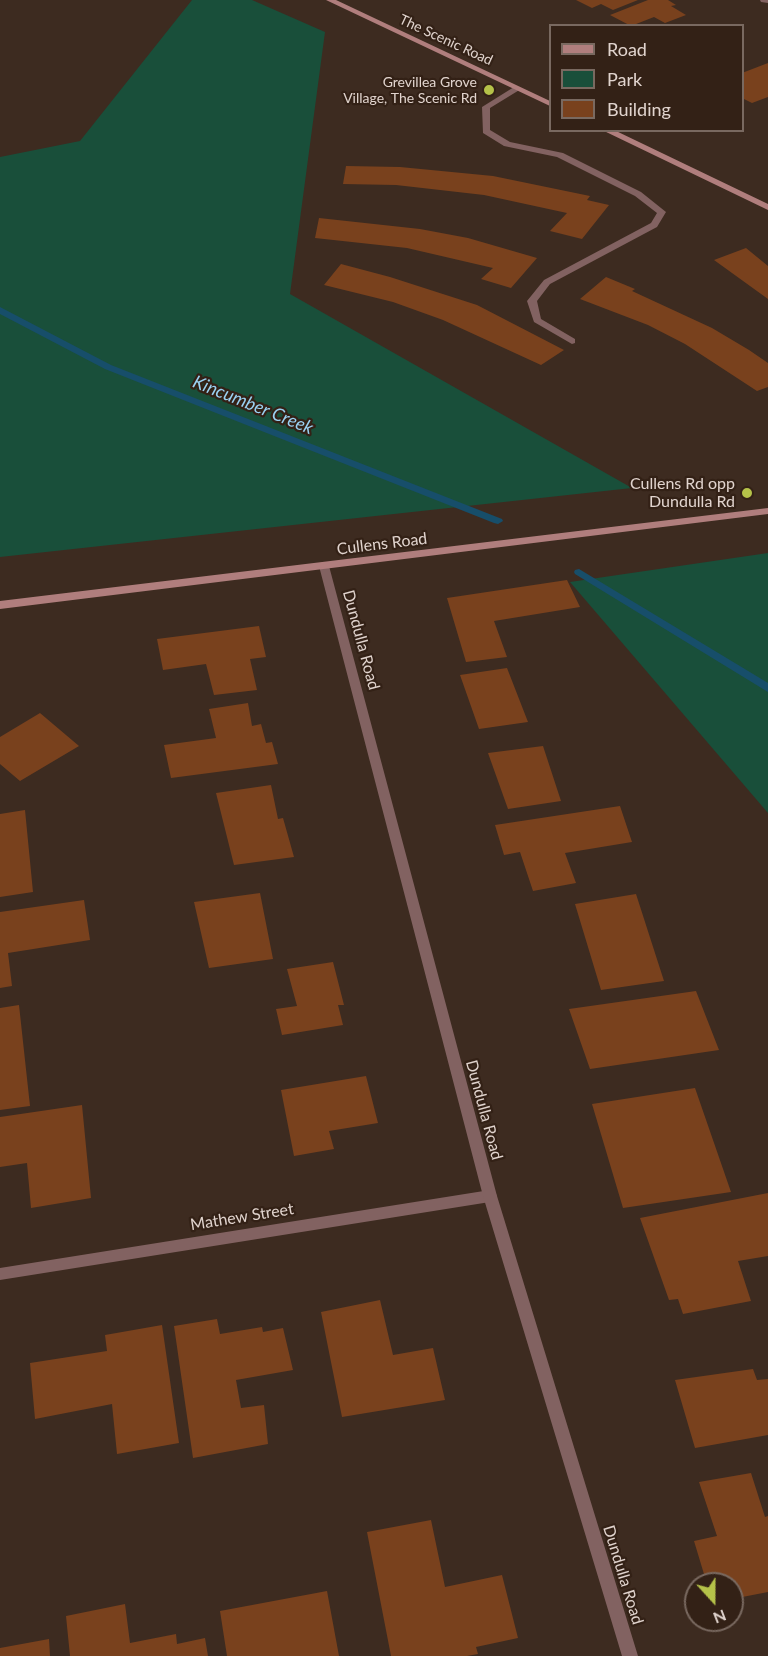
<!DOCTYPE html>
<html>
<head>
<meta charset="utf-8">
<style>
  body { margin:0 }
  #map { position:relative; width:768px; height:1656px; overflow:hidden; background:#3d2b20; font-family:Lato,sans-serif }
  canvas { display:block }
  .legend { position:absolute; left:549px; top:24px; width:195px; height:108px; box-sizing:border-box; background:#332116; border:2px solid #796960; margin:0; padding:8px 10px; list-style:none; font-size:18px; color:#e1d4ce }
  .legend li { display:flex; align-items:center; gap:12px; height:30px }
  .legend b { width:30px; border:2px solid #796960 }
  .north { position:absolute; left:684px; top:1572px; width:60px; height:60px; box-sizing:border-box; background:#332116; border:2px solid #796960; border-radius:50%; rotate:159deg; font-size:16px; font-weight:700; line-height:24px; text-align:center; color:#e1d4ce }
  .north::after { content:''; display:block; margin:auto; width:21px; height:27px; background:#b5c249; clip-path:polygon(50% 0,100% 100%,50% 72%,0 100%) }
</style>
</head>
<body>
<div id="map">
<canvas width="768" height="1656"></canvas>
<ul class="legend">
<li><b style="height:8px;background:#b07e7d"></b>Road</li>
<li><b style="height:16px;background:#194f3a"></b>Park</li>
<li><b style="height:16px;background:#79411d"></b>Building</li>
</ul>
<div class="north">N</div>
</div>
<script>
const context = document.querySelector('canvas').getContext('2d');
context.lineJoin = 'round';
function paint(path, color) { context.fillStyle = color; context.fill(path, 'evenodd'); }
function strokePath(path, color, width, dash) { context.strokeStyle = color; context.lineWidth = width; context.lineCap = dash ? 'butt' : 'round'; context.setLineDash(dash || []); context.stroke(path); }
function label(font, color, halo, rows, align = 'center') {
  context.font = font + ' Lato,sans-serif'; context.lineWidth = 4.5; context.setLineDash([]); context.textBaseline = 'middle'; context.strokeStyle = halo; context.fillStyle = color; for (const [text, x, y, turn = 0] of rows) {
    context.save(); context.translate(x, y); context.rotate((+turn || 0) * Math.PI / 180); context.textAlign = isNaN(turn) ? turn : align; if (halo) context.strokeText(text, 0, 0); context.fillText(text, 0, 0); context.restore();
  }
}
const green = new Path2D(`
  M192 0H252L325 32 290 294 632 488 0 557V157L80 141Z
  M768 553V813L570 582Z`);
const stream = new Path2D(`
  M0 307 111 365 502 519 503 521 498 524 494 523 105 369 0 314Z
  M579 569 768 683V692L575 574 574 572 575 570Z`);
const building = new Path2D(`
  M576 0H638L613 10 601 4 592 8Z
  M648 0H668L676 5 671 6 686 15 665 23 654 17 631 26 610 15Z
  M768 63V97L752 103 742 98V73Z
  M346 166 400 167 493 176 590 196 587 200 609 205 582 239 550 231 567 213 484 195 396 185 343 184Z
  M319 218 420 229 468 238 537 258 511 288 481 279 493 268 407 248 315 238Z
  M746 248 768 266V299L714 260Z
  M341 264 390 277 477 305 564 350 541 365 443 320 393 302 324 285Z
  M606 277 635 289 632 291 712 328 749 350 768 363V387L757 391 685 344 648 325 580 299Z
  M567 580 580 607 494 621 507 657 466 662 447 598Z
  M259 626 266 657 250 659 257 690 214 695 206 664 163 670 157 639Z
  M507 668 528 722 479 729 460 675Z
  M248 703 252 726 261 724 266 743 272 742 278 764 171 778 164 745 216 738 209 709Z
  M40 713 79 746 20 781 0 764V737Z
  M543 746 561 801 508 809 488 753Z
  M271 785 278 819 283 818 294 857 234 865 216 793Z
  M620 806 632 842 565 853 576 883 533 891 520 852 504 855 495 825Z
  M25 810 33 892 0 897V814Z
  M260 893 273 959 209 968 194 902Z
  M636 894 664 981 601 990 575 904Z
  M84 900 90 940 8 953 12 986 0 988V912Z
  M333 962 344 1005H338L343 1025 282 1035 276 1009 297 1006 287 969Z
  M696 991 719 1050 590 1069 569 1009Z
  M19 1005 30 1106 0 1110V1008Z
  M366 1076 378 1123 329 1131 334 1149 294 1156 281 1090Z
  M695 1088 731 1192 623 1208 592 1104Z
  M82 1105 91 1198 31 1208 27 1163 0 1167V1117Z
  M768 1193V1256L738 1261 751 1301 683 1314 678 1299 669 1300 640 1218Z
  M380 1300 393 1355 433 1348 445 1400 342 1417 321 1312Z
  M217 1319 220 1334 262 1327 263 1332 283 1328 293 1370 236 1380 241 1408 264 1405 268 1444 193 1458 174 1326Z
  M162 1325 179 1443 117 1454 112 1404 35 1419 30 1363 107 1351 105 1335Z
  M753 1369 757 1380 768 1379V1435L695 1448 675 1380Z
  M751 1473 765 1517 768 1516V1592L732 1599V1584H707L694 1541 717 1536 699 1482Z
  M431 1520 445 1587 502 1575 518 1638 476 1647 478 1654 467 1656H391L367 1532Z
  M327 1591 339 1656H227L220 1611Z
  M125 1604 130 1643 176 1634 177 1644 205 1638 208 1656H70L66 1616Z
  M49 1639 50 1656H0V1648Z`);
const service = new Path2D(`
  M514 87 521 89 490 108V130L510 142 563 153 641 192 666 212 657 227 550 284 537 301 541 319 575 339V343L572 344 534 322 527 301 544 280 651 223 657 213 635 196 557 157 504 146 483 133 482 107Z`);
const minor = new Path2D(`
  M760 0H768V3L761 2Z
  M490 1190 495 1192 497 1196 495 1200 490 1202 0 1280V1268Z`);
const tertiary = new Path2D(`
  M324 563 329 566 497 1196 638 1656H622L483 1196 319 566Z`);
const secondary = new Path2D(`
  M326 0H336L550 101V106Z
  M602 130H614L768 204V210Z
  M768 508V514L0 609V601Z`);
const markers = [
  [489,90,6,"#b5c249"],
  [747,493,6,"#b5c249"]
];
const farStreetnames = [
  ["The Scenic Road",446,40,25]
];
const farPoinames = [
  ["Grevillea Grove",477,82],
  ["Village, The Scenic Rd",477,98]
];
const poiNames = [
  ["Cullens Rd opp",735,484],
  ["Dundulla Rd",735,502]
];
const streetNames = [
  ["Cullens Road",382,544,-7],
  ["Dundulla Road",361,640,75],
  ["Dundulla Road",484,1110,75],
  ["Mathew Street",242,1217,-9],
  ["Dundulla Road",623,1575,73]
];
const waterNames = [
  ["Kincumber Creek",253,405,22]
];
paint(green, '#194f3a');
paint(stream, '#174e6a');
paint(building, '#79411d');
paint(service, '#826261');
paint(minor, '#826261');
paint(tertiary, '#826261');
paint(secondary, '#b07e7d');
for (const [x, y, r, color] of markers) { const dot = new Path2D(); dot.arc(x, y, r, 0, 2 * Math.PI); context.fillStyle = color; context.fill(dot); strokePath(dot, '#332116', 2); }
label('14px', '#e1d4ce', '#332116', farStreetnames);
label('14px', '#e1d4ce', '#332116', farPoinames, 'right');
label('16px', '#e1d4ce', '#332116', poiNames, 'right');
label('16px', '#e1d4ce', '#332116', streetNames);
label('italic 18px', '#9ad1f2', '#332116', waterNames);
</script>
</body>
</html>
